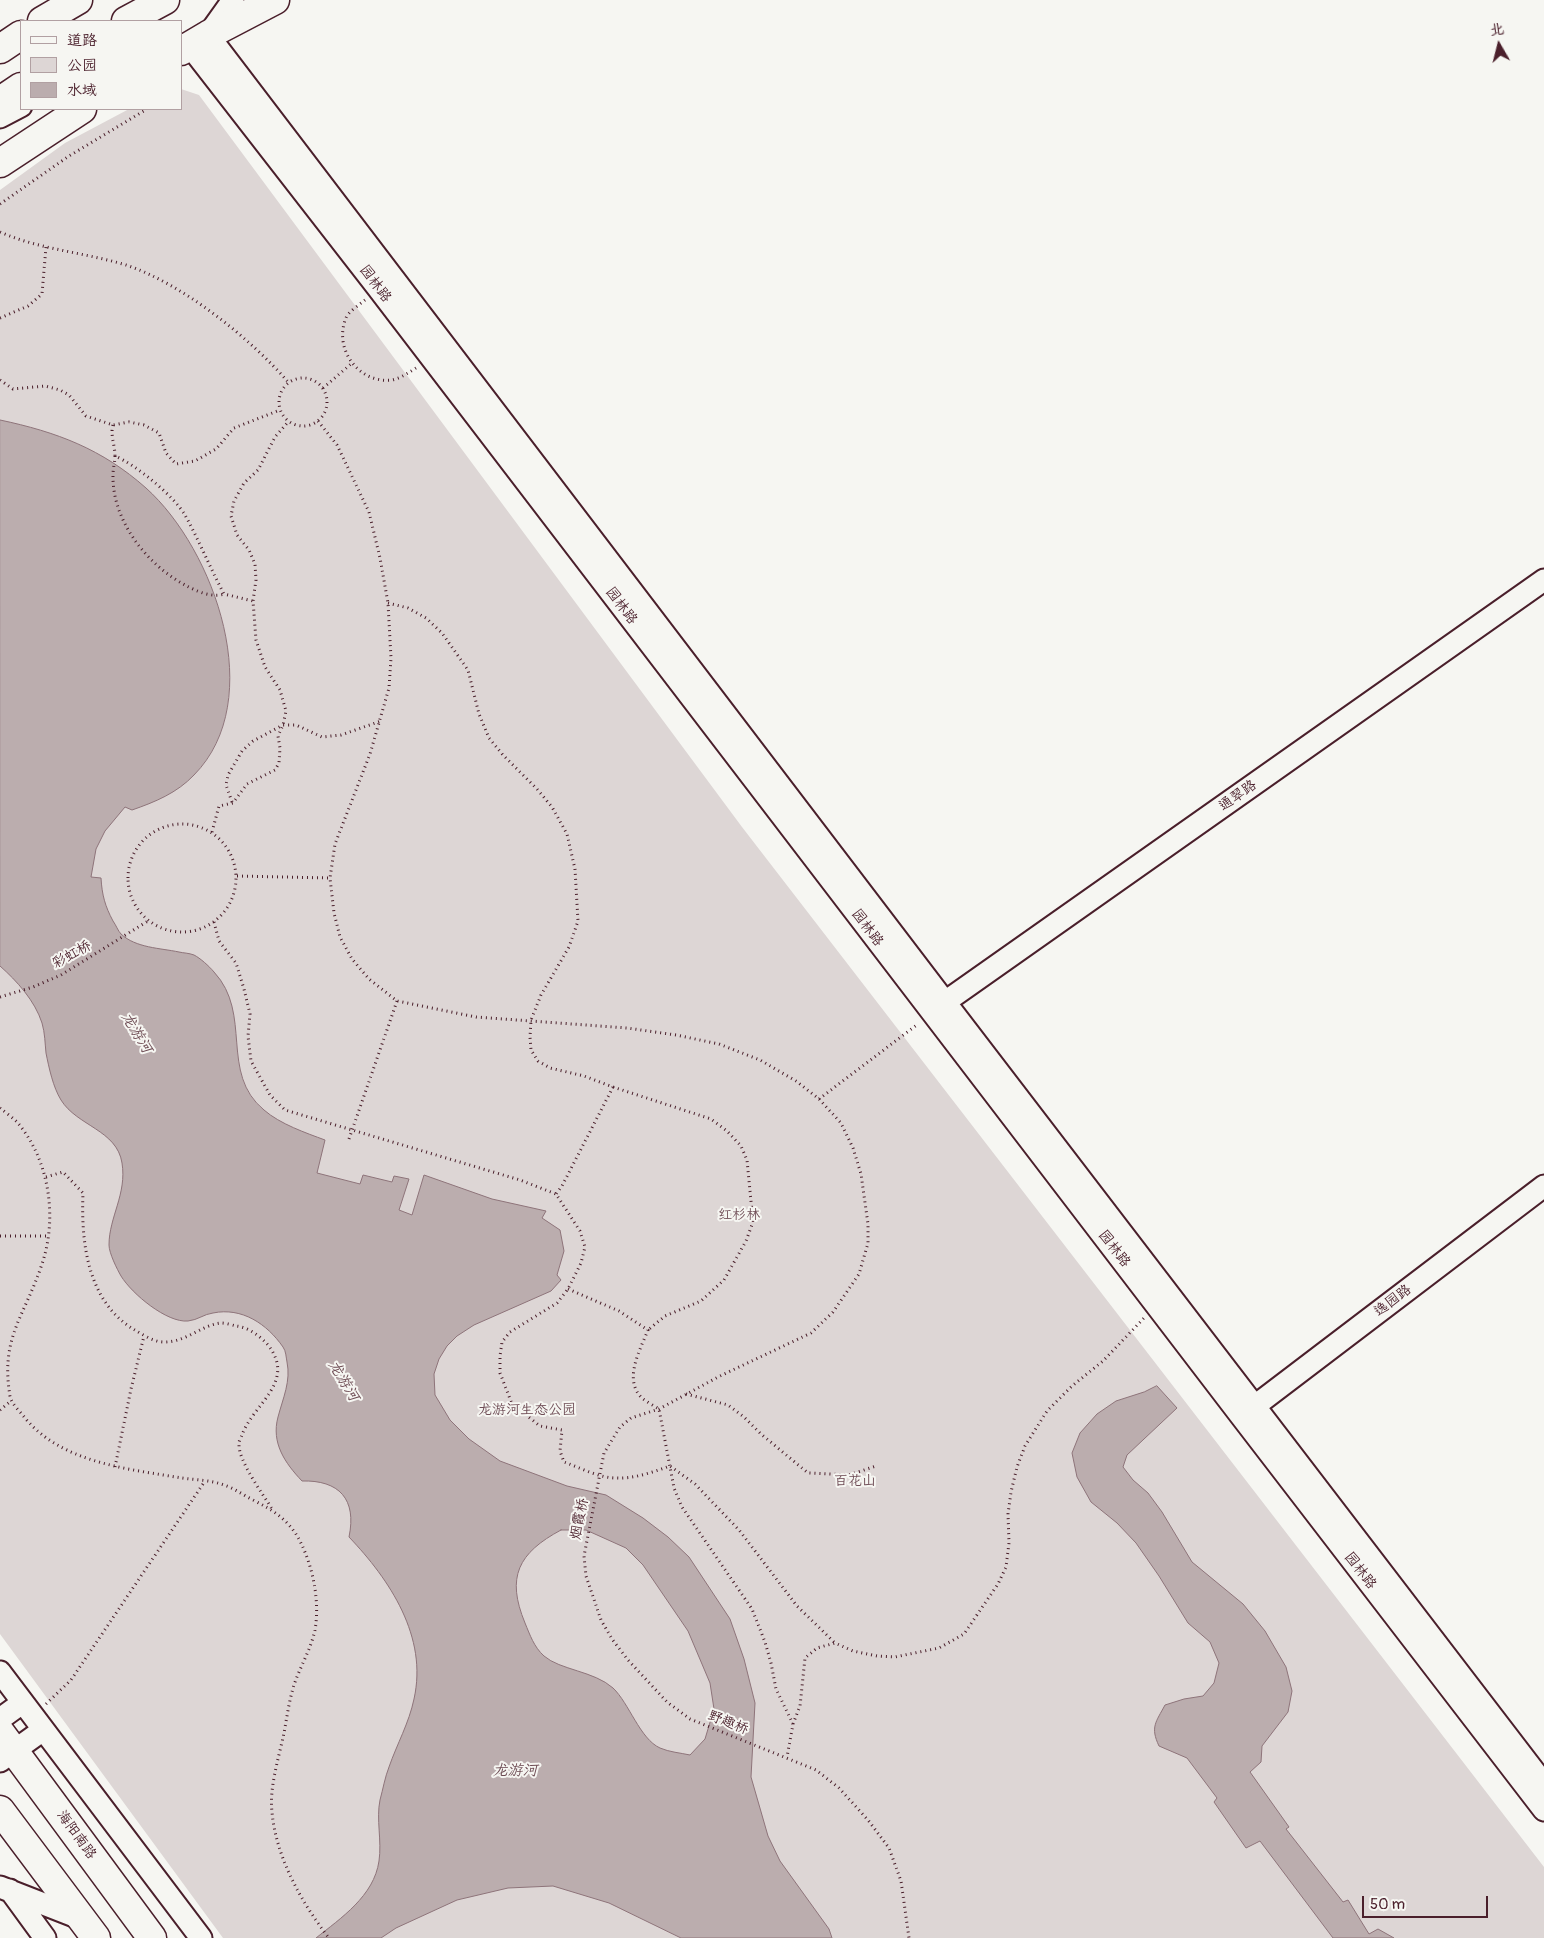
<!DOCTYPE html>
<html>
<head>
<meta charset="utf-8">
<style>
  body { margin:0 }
  #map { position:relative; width:1544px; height:1938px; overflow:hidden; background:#f6f6f2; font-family:Pangolin,"LXGW WenKai TC",sans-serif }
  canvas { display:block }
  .legend { position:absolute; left:20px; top:20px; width:162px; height:90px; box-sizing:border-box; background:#f6f6f2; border:1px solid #b1a0a2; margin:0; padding:6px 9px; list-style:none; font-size:15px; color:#4a1f2b }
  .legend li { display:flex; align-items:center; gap:10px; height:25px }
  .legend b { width:25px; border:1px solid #b1a0a2 }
  .north { position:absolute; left:1474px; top:20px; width:50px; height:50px; -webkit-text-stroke:4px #f6f6f2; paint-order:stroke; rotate:352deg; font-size:14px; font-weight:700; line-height:20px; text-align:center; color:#4a1f2b }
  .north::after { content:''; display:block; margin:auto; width:18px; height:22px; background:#4a1f2b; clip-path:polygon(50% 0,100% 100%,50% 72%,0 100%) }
  .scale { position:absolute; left:1362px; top:1896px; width:126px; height:22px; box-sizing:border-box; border:2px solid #4a1f2b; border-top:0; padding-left:6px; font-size:15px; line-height:18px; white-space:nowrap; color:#4a1f2b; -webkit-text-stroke:4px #f6f6f2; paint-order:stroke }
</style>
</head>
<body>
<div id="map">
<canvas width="1544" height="1938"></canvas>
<ul class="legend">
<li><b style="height:6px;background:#f6f6f2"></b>道路</li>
<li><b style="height:14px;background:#ddd6d5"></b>公园</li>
<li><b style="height:14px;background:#bbadae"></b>水域</li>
</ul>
<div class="north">北</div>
<div class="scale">50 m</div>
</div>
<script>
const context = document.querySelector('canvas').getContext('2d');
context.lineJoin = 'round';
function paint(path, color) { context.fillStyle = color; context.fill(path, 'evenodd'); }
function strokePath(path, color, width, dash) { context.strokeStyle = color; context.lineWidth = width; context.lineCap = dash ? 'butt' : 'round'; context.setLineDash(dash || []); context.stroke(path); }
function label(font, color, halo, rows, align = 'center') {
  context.font = font + ' Pangolin,"LXGW WenKai TC",sans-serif'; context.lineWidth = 4; context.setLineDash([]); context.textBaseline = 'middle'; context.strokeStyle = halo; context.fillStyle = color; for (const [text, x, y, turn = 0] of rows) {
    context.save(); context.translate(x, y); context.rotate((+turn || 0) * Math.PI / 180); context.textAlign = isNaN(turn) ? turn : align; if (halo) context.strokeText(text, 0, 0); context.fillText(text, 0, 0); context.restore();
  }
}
const green = new Path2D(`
  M181 89 199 95 742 827 1544 1867V1938H223L0 1634V190L65 143 129 109H181Z`);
const water = new Path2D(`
  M0 420C57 432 102 449 146 488 215 550 268 700 194 775 177 793 155 802 132 810L125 807 105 831 96 849 91 877 101 878C102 895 105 906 113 921 116 925 118 931 121 934 136 948 160 948 179 952 183 953 189 953 194 955 200 958 209 966 214 972 253 1014 219 1073 264 1110 280 1124 306 1133 325 1140L317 1173 360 1184 363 1175 392 1182 394 1176 409 1179 399 1210 412 1215 424 1175 492 1199 546 1211 542 1218 560 1230 564 1251 557 1275 561 1280 551 1291 474 1325 457 1336 447 1346 439 1359 434 1374 435 1395 450 1420 469 1439 500 1461 567 1486 606 1495 643 1518 668 1537 689 1557 730 1619 744 1659 755 1703 751 1777 768 1836 780 1861 829 1929 832 1938H681L609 1903 553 1886 508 1888 457 1900 396 1928 381 1938H316C341 1918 374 1896 379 1861 382 1841 376 1819 380 1800 383 1789 385 1777 389 1767 397 1744 409 1723 414 1699 428 1637 390 1580 349 1537 357 1499 339 1480 302 1481 285 1463 271 1443 278 1417 283 1398 291 1381 287 1362 286 1357 286 1351 283 1347 267 1324 242 1307 213 1313 204 1314 198 1320 188 1321 167 1323 132 1294 121 1276 117 1269 109 1253 109 1245 109 1217 127 1194 122 1163 117 1130 77 1126 61 1100 53 1087 49 1068 46 1053 45 1044 45 1033 42 1023 35 1001 17 981 0 966ZM561 1530H586L626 1548 643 1565 688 1631 710 1683 714 1709 705 1739 690 1755C681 1753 669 1752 660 1748 640 1739 629 1703 613 1688 594 1671 560 1670 544 1656 534 1647 530 1635 525 1623 506 1577 518 1553 561 1530Z
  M1157 1386 1177 1408 1127 1455 1123 1467 1133 1480 1148 1493 1162 1512 1192 1562 1243 1604 1265 1631 1286 1667 1292 1691 1288 1712 1262 1746 1261 1762 1250 1772 1289 1827 1286 1829 1343 1902 1348 1900 1369 1934 1378 1929 1394 1938H1333L1260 1841 1246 1848 1214 1802 1217 1798 1187 1758 1159 1746C1150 1727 1156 1722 1165 1705L1184 1699 1203 1696 1214 1683 1219 1663 1210 1642 1188 1623 1159 1576 1136 1543 1117 1523 1091 1502 1077 1477 1072 1453 1080 1433 1097 1414 1116 1401 1144 1392Z`);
const path = new Path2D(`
  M0 204 69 156 147 109
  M0 232C41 250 83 252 126 265 183 284 250 338 289 383
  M365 300C359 305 348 312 346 318 333 349 359 384 392 380 401 378 408 373 416 368
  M0 318 28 306 42 294 46 247
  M279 402a24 24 0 1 1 48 0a24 24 0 1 1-48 0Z
  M0 380 13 389 45 386 60 390 69 395 86 416 113 425 129 422 144 425 159 433 166 453 176 464 195 461 216 449 234 428 280 410
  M323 388 351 364
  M318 421 337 445 369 512 380 558 388 603 391 658 389 688 370 754 335 844 330 878 334 913 340 937 352 959 369 979 397 1001 476 1017 627 1028 676 1035 719 1044 760 1060 796 1081 819 1099 841 1123 853 1148 861 1174 868 1224V1243L859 1274 833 1312 811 1333 720 1376 659 1409 631 1418 620 1427 604 1453 584 1556 586 1576 601 1620 612 1639 628 1660 667 1702 690 1719 816 1770 839 1788 868 1820 889 1848 901 1881 909 1938
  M113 425C110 435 115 445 115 456 136 465 173 495 185 515 199 540 210 568 224 594L253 601
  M115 456C115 462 113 468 113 475 112 520 146 564 185 585 196 591 211 598 224 594
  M388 603 408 608 426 618 442 633 468 670 479 714 489 738 503 755 537 789 552 807 567 834 575 869 578 921 569 947 541 995 531 1020 530 1037 531 1050 538 1061 550 1068 584 1076 613 1087 562 1186 556 1194
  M232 802 226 785 228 775 242 751 253 741 283 725H296L322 737 341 735 381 721
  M128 878a54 54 0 1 1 108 0a54 54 0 1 1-108 0Z
  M212 832 219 806 233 803 247 784 275 770 279 763 280 748 278 736 283 725 286 711 280 690 265 667 256 640 253 601 256 580 255 564 249 550 237 535 231 516 234 501 244 483 258 470 275 437 289 421
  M237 876 330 878
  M214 922 219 941 236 963 244 989 250 1014 248 1036 251 1061 270 1095 285 1110 520 1180 556 1194 580 1231 585 1247 581 1263 568 1289 557 1303 510 1332 502 1342 500 1356V1373L512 1404 540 1426 562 1430 560 1451 564 1462C581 1468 599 1478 616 1478 634 1479 653 1472 670 1466L695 1484 739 1530 797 1606 835 1643
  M0 997 33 987 61 975 148 921
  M613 1087 711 1119 727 1131 741 1146 747 1160 753 1222 746 1241 724 1280 701 1301 665 1316 648 1330
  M819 1099 918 1024
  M0 1108C5 1112 12 1117 17 1122 49 1159 58 1217 42 1264 25 1316 0 1337 10 1396 12 1405 20 1411 25 1418 62 1463 128 1469 182 1478 196 1480 211 1480 224 1485 234 1488 243 1495 253 1500 273 1510 289 1520 300 1541 313 1567 320 1601 315 1630 311 1649 300 1667 294 1685 289 1701 287 1717 284 1733 279 1757 269 1788 272 1812 276 1857 301 1902 329 1938
  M349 1139 397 1001
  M46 1177 63 1172 83 1193C81 1242 87 1300 133 1329 142 1334 153 1342 164 1342 187 1342 201 1325 221 1323 226 1323 232 1325 236 1326 248 1327 260 1336 268 1345 297 1382 253 1404 242 1435 241 1438 238 1442 239 1445 239 1462 263 1494 272 1509
  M0 1236H48
  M568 1289 619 1311 648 1330C640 1350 623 1380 642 1398 647 1402 654 1406 659 1409L674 1488 682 1507 752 1609 765 1642 771 1663 776 1689 793 1724 787 1757
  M686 1394 728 1405 744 1417 761 1434 808 1473 849 1475 876 1466
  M0 1410 11 1401
  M115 1467 131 1389 144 1336
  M46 1704 71 1680 205 1481
  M793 1724 800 1706 805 1658 817 1648 835 1643 853 1651 877 1656 895 1657 939 1648 964 1634 998 1584 1006 1567 1009 1543 1008 1514 1011 1492 1017 1467 1025 1446 1047 1411 1072 1386 1103 1361 1144 1318`);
const minor = new Path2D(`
  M233 0 208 35 945 1002 1544 1784
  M181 47 190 46 378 288 1241 1416 1544 1810
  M0 117 21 106
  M934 1012 945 1002 1544 580
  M1243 1415 1544 1186
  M0 1672 201 1938
  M0 1719 22 1703
  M0 1761 43 1730
  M0 1887 82 1919
  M10 1890 45 1938`);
const major = new Path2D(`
  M42 21 78 0
  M126 21 165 0
  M0 49 21 35
  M181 51 208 35 275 0
  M0 101 21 87
  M0 163 82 109
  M0 1732 152 1938
  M0 1810 96 1938`);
const streetNames = [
  ["园林路",375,284,53],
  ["园林路",621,606,53],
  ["通翠路",1238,796,-35],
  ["园林路",867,928,53],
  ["彩虹桥",72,955,-29],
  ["园林路",1114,1249,52],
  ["逸园路",1393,1301,-37],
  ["烟霞桥",580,1519,-79],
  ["园林路",1360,1571,52],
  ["野趣桥",728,1723,22],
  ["海阳南路",76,1835,54]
];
const parkNames = [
  ["红杉林",739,1215],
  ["龙游河生态公园",527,1410],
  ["百花山",855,1481]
];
const waterNames = [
  ["龙游河",136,1033,59],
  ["龙游河",343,1381,59],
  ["龙游河",515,1771]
];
paint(green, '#ddd6d5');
paint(water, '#bbadae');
strokePath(water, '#8e747a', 1);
strokePath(minor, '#4a1f2b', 25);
strokePath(major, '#4a1f2b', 31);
strokePath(path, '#4a1f2b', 3, [1, 4]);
strokePath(minor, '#f6f6f2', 21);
strokePath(major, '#f6f6f2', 28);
label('14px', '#4a1f2b', '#f6f6f2', streetNames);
label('14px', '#6f4d56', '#f6f6f2', parkNames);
label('italic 15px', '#6c4a52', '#f6f6f2', waterNames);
</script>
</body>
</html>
